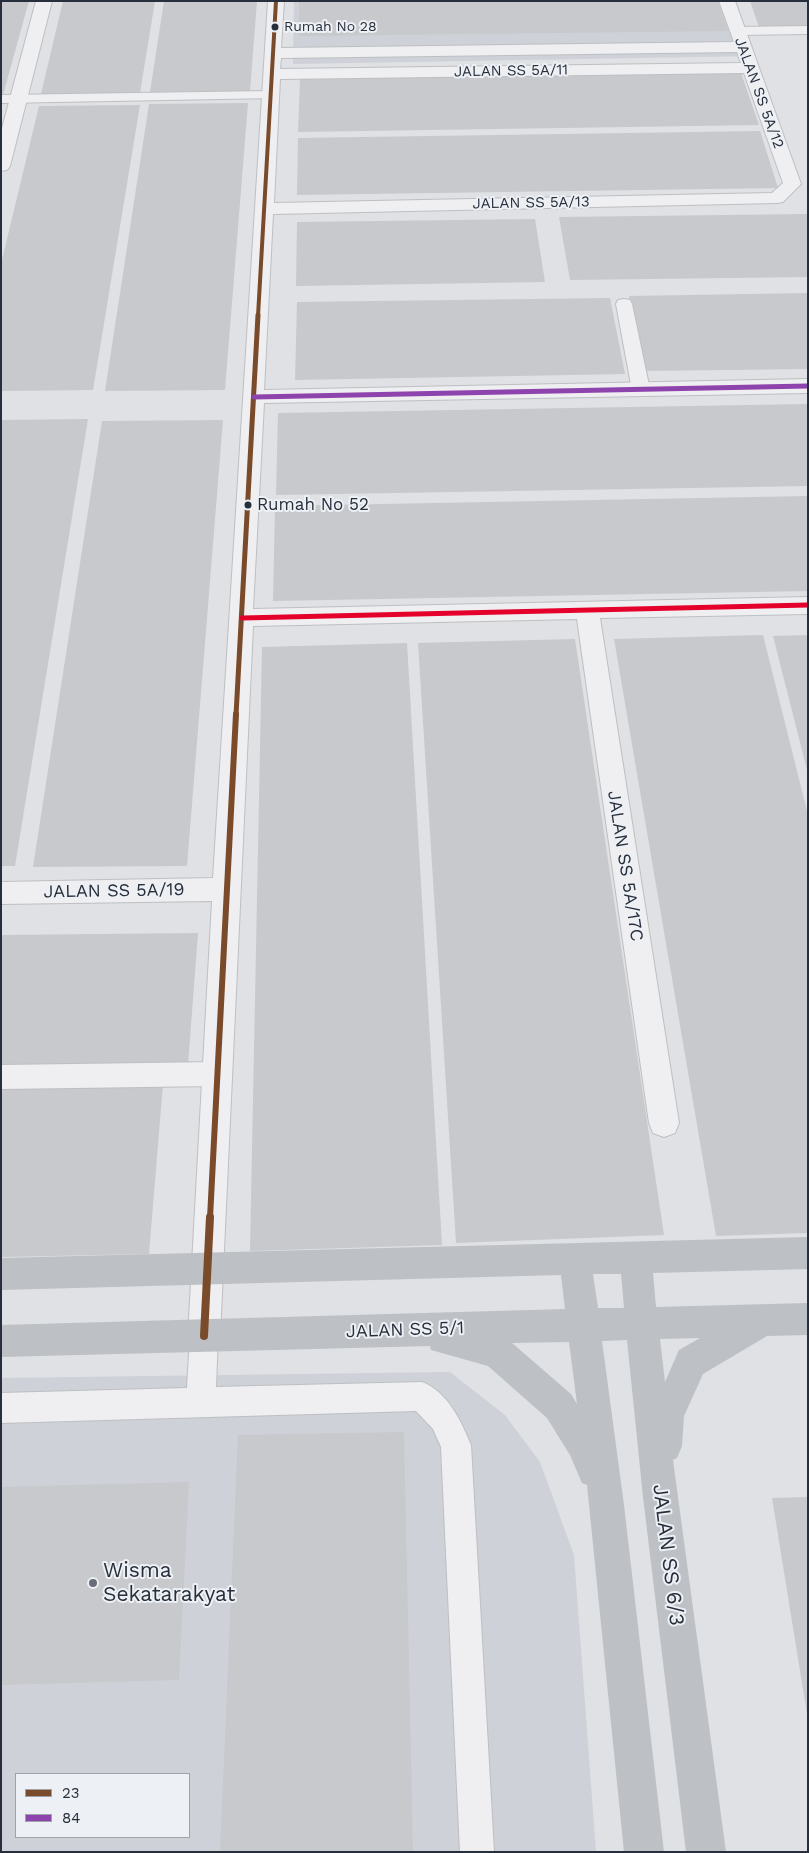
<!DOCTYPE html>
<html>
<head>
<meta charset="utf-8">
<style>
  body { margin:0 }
  #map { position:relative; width:809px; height:1853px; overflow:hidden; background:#dfe1e4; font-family:"Work Sans",sans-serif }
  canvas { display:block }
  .frame { position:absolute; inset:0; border:2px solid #282f3c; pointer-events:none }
  .legend { position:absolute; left:15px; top:1773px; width:175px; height:65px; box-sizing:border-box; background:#edf0f4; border:1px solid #9ea3aa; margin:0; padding:6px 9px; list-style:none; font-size:15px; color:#282f3c }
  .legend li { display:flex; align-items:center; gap:10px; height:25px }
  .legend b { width:25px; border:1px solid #9ea3aa }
</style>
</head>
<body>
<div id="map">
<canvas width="809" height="1853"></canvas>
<div class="frame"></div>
<ul class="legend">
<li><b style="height:6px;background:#7a4b2a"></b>23</li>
<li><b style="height:6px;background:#8e44ad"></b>84</li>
</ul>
</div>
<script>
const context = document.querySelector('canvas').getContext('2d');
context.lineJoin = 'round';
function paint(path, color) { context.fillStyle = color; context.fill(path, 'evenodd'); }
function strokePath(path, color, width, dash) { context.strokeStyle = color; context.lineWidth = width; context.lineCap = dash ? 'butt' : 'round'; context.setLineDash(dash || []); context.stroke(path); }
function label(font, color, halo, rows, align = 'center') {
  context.font = font + ' "Work Sans",sans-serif'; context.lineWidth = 4; context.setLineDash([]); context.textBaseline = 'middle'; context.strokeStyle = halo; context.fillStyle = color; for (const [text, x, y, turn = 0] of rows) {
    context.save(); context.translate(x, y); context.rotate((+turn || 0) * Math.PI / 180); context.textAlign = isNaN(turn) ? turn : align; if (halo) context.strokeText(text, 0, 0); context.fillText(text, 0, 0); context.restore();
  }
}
const built = new Path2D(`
  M294 1H736L756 56 293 64Z
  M450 1372 505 1415 540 1462 574 1555 596 1852H1V1378ZM16 1774H189V1837H16Z`);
const building = new Path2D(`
  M1 1H29L3 95H1Z
  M63 1H155L140 93 41 94Z
  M164 1H257L250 91 150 92Z
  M299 1H718L728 31 299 36Z
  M750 1H808V26L759 27Z
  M741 73 759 125 298 132 300 79Z
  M248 103 225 390 105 391 149 104Z
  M140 105 93 390 1 391V264L39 106Z
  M760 131 778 188 297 195 298 138Z
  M808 214V277L570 280 559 217Z
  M535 219 545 282 296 286 297 222Z
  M808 293V369L645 371 629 296Z
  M610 298 625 374 295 380 297 302Z
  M808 404V486L276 495 278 413Z
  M88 419 15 866H1V420Z
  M223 420 187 866 33 867 102 421Z
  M808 496V591L273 601 275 506Z
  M763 635 808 815V1233L716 1236 614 639Z
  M808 635V770H807L773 636Z
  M575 639 664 1235 456 1243 418 643Z
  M407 643 442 1245 250 1251 262 647Z
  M198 933 188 1065 1 1068V935Z
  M163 1084 149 1254 1 1257V1086Z
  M404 1432 413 1852H220L238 1435Z
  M189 1482 179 1680 1 1685V1487Z
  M808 1497V1714H807L772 1498Z`);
const lane = new Path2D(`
  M808 26V34L737 35 730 31 737 27Z
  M271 91 276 92 278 95 276 98 1 103V95Z
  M624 299 630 300 632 304 650 390 647 394 641 396 635 394 632 390 616 304 618 300Z
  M217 1062 226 1066 230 1074 226 1082 217 1086 1 1089V1065Z
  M204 1322 214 1326 218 1336 216 1387 422 1382C448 1392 461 1421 471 1445L494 1852H460L441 1447 433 1429 416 1411 1 1423V1393L187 1388 190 1336 194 1326Z`);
const street = new Path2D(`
  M36 1H52L10 166 7 170 1 171V132Z
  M268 1H284L281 48 734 42 719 1H735L801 184 783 202 777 203 273 214 264 390 808 379V393L264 403 253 609 808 597V614L600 618 679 1123 675 1133 664 1137 653 1133 649 1123 577 619 253 626 220 1336 216 1348 204 1352 192 1348 188 1336 212 901 1 904V882L213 878ZM737 52 741 63 280 69 281 58ZM744 73 783 183 772 193 274 203 280 79Z`);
const secondary = new Path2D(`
  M808 1237V1269L653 1273 656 1307 808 1303V1335L767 1336 703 1374 684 1416 682 1446 677 1458 673 1460 726 1852H686L643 1497 627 1340 602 1341 624 1505 664 1852H624L587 1485 582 1483 570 1455 547 1418 488 1366 431 1350 430 1346 1 1357V1325L565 1309 561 1275 1 1290V1258ZM593 1274H621L624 1308H598ZM700 1338 679 1350 665 1382 660 1339ZM569 1342 577 1404 571 1394 512 1343Z`);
const bus1Far3 = new Path2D(`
  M258 316 276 1`);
const bus1Far2 = new Path2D(`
  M236 715 258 315`);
const bus1Far1 = new Path2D(`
  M210 1218 236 714`);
const bus1 = new Path2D(`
  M204 1336 210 1217`);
const bus2 = new Path2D(`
  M254 397 808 386`);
const bus3 = new Path2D(`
  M242 618 808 605`);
const markers = [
  [275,27,4.5,"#282f3c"],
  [248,505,4.5,"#282f3c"],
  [93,1583,5,"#686d77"]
];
const farBusnames = [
  ["Rumah No 28",284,27]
];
const farStreetnames = [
  ["JALAN SS 5A/11",511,71,-1],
  ["JALAN SS 5A/12",759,93,70],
  ["JALAN SS 5A/13",531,203,-1]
];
const busNames = [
  ["Rumah No 52",257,505]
];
const streetNames = [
  ["JALAN SS 5A/17C",625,866,81],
  ["JALAN SS 5A/19",114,891,-1],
  ["JALAN SS 5/1",405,1330,-2]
];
const nearStreetnames = [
  ["JALAN SS 6/3",668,1555,83]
];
const nearPoinames = [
  ["Wisma",103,1571],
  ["Sekatarakyat",103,1595]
];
paint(built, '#ced1d7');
paint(building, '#c7c9cc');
strokePath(lane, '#bdbfc2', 2);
strokePath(street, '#bdbfc2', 2);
paint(lane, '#efeff1');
paint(street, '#efeff1');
paint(secondary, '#bdc0c4');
strokePath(bus1Far3, '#7a4b2a', 4);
strokePath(bus1Far2, '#7a4b2a', 5);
strokePath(bus1Far1, '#7a4b2a', 6);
strokePath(bus1, '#7a4b2a', 8);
strokePath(bus2, '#8e44ad', 5);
strokePath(bus3, '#e4002b', 5);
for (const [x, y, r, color] of markers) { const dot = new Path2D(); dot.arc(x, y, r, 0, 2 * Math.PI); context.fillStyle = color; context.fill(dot); strokePath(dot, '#edf0f4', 2); }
label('14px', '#282f3c', '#edf0f4', farBusnames, 'left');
label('15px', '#282f3c', '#edf0f4', farStreetnames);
label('17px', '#282f3c', '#edf0f4', busNames, 'left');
label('18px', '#282f3c', '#edf0f4', streetNames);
label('21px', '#282f3c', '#edf0f4', nearStreetnames);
label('21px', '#282f3c', '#edf0f4', nearPoinames, 'left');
</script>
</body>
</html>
